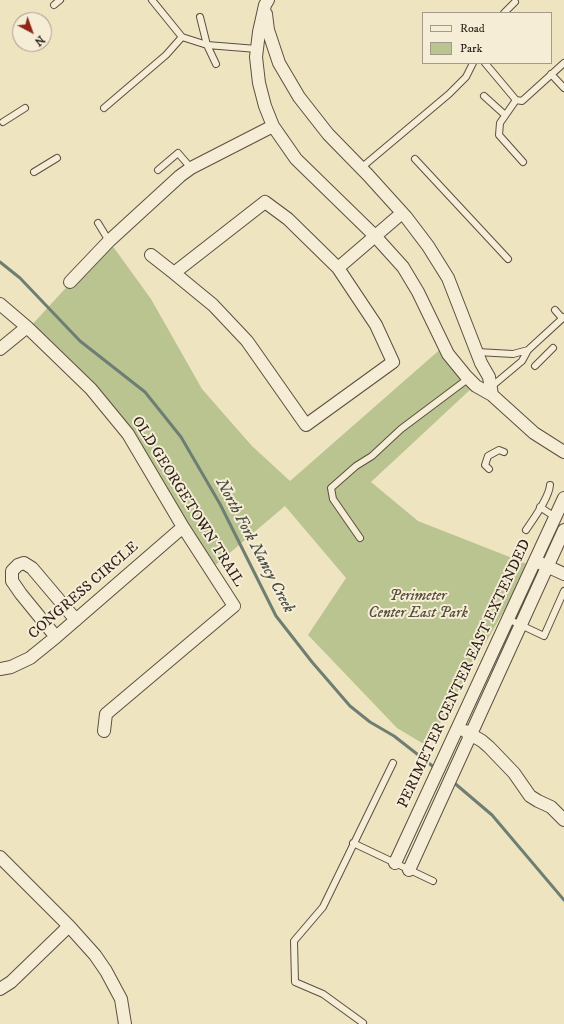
<!DOCTYPE html>
<html>
<head>
<meta charset="utf-8">
<style>
  body { margin:0 }
  #map { position:relative; width:564px; height:1024px; overflow:hidden; background:#efe4c0; font-family:"IM FELL DW Pica",serif }
  canvas { display:block }
  .legend { position:absolute; left:422px; top:12px; width:130px; height:52px; box-sizing:border-box; background:#f5edd6; border:1px solid #a49a8a; margin:0; padding:5px 7px; list-style:none; font-size:12px; color:#2b1d18 }
  .legend li { display:flex; align-items:center; gap:8px; height:20px }
  .legend b { width:20px; border:1px solid #a49a8a }
  .north { position:absolute; left:12px; top:12px; width:40px; height:40px; box-sizing:border-box; background:#f5edd6; border:1px solid #a49a8a; border-radius:50%; rotate:139deg; font-size:11px; font-weight:700; line-height:16px; text-align:center; color:#2b1d18 }
  .north::after { content:''; display:block; margin:auto; width:14px; height:18px; background:#8f2418; clip-path:polygon(50% 0,100% 100%,50% 72%,0 100%) }
</style>
</head>
<body>
<div id="map">
<canvas width="564" height="1024"></canvas>
<ul class="legend">
<li><b style="height:5px;background:#f5edd6"></b>Road</li>
<li><b style="height:11px;background:#bac491"></b>Park</li>
</ul>
<div class="north">N</div>
</div>
<script>
const context = document.querySelector('canvas').getContext('2d');
context.lineJoin = 'round';
function paint(path, color) { context.fillStyle = color; context.fill(path, 'evenodd'); }
function strokePath(path, color, width, dash) { context.strokeStyle = color; context.lineWidth = width; context.lineCap = dash ? 'butt' : 'round'; context.setLineDash(dash || []); context.stroke(path); }
function label(font, color, halo, rows, align = 'center') {
  context.font = font + ' "IM FELL DW Pica",serif'; context.lineWidth = 4; context.setLineDash([]); context.textBaseline = 'middle'; context.strokeStyle = halo; context.fillStyle = color; for (const [text, x, y, turn = 0] of rows) {
    context.save(); context.translate(x, y); context.rotate((+turn || 0) * Math.PI / 180); context.textAlign = isNaN(turn) ? turn : align; if (halo) context.strokeText(text, 0, 0); context.fillText(text, 0, 0); context.restore();
  }
}
const green = new Path2D(`
  M109 241 151 299 202 389 252 446 290 481 444 346 472 388 371 482 418 521 530 565 427 746 397 728 308 635 346 578 285 506 212 568 124 437 29 328Z`);
const stream = new Path2D(`
  M0 262 20 278 80 341 145 392 181 437 220 504 276 616 312 662 350 706 370 722 394 736 435 768
  M452 781 492 815 564 900`);
const lane = new Path2D(`
  M152 0 182 37 207 45 257 49
  M54 5 60 0
  M504 13 515 2
  M200 17 207 45 216 64
  M485 63 516 100 522 101 564 63
  M551 74 564 88
  M484 96 505 115
  M516 100 500 123 499 135 523 162
  M104 108 166 55 182 37
  M3 122 25 108
  M415 159 508 259
  M361 168 449 94 466 77 473 63
  M158 170 178 153 191 168
  M34 172 57 158
  M98 223 109 241
  M555 310 562 318
  M477 352 513 354 528 350
  M535 366 553 348
  M491 387 522 361 528 350 564 317
  M489 469 485 465 488 456 499 450 504 452
  M540 507 555 517
  M526 530C534 518 549 498 550 485
  M360 538 333 499 331 488 356 466 372 456 401 429 469 378
  M508 619 544 636 564 591
  M353 843 433 881
  M363 1023 323 994 295 982 294 941 323 907 393 763`);
const street = new Path2D(`
  M268 0 265 5 259 32 256 57 259 83 265 106 273 126 296 159 375 236 403 267 418 292 448 354 466 376 476 386 492 395 534 433 564 452
  M266 14 268 30 279 63 299 97 328 134 368 175 406 217 428 246 448 278 481 363 489 377 492 395
  M151 255 174 273
  M338 268 376 325 393 362 306 425 247 341 213 305 174 273 265 202 288 219 338 268 402 213
  M70 282 109 241 180 176 191 168 273 126
  M0 304 27 327 91 389 128 434 183 527 234 606 106 714 104 731
  M0 349 27 327
  M540 563 564 574
  M56 637 21 594 12 581V571L18 565 24 563 32 568 76 620
  M0 669 11 667 30 658 56 637 183 527
  M465 731 482 741 489 747 514 773 530 796 538 801 551 807 564 820
  M0 857 69 926 95 955 106 971 121 999 125 1024
  M395 863 564 498
  M409 870 564 530
  M0 989 11 982 69 926`);
const streetNames = [
  ["OLD GEORGETOWN TRAIL",187,502,58],
  ["CONGRESS CIRCLE",84,591,-41],
  ["PERIMETER CENTER EAST EXTENDED",465,674,-65]
];
const parkNames = [
  ["Perimeter",418,597],
  ["Center East Park",418,614]
];
const waterNames = [
  ["North Fork Nancy Creek",254,546,62]
];
paint(green, '#bac491');
strokePath(stream, '#6e7e73', 3);
strokePath(lane, '#5c4f42', 8);
strokePath(street, '#5c4f42', 14);
strokePath(lane, '#f5edd6', 6);
strokePath(street, '#f5edd6', 12);
label('15px', '#2b1d18', '#f5edd6', streetNames);
label('italic 15px', '#564f3c', '#f5edd6', parkNames);
label('italic 16px', '#4c4e45', '#f5edd6', waterNames);
</script>
</body>
</html>
